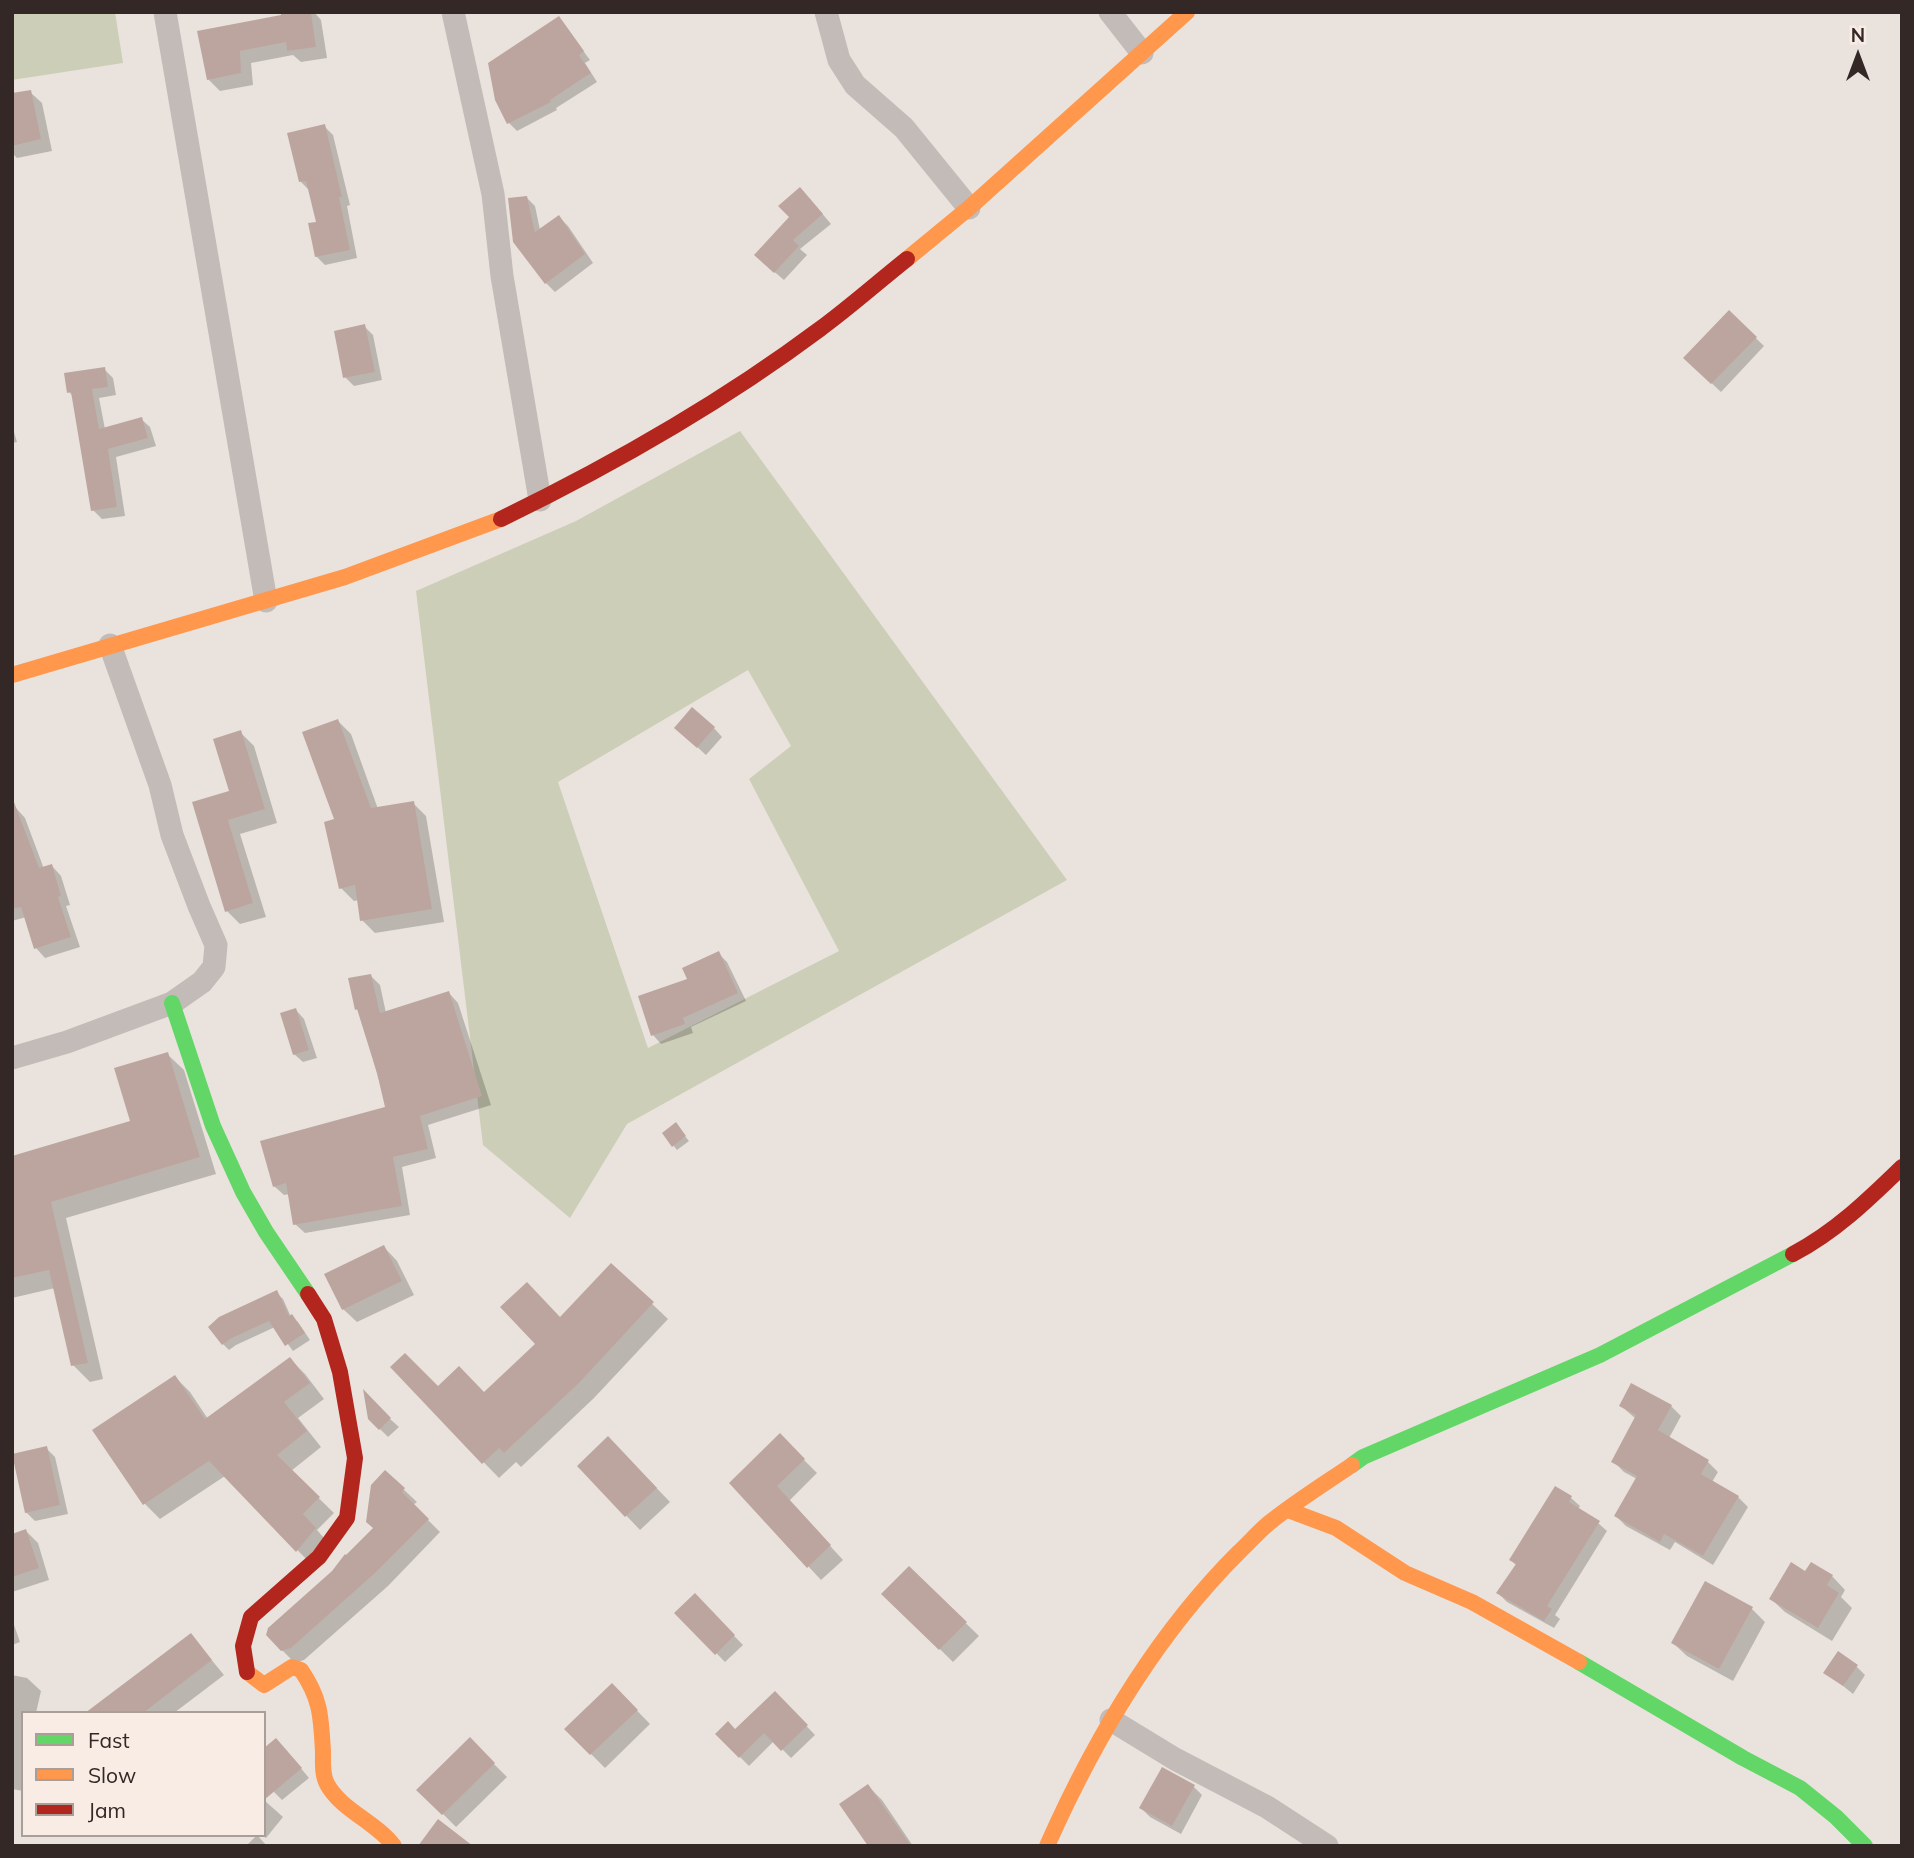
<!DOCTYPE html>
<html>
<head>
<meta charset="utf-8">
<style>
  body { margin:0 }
  #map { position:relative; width:1914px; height:1858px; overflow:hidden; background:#eae3dd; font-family:Mulish,sans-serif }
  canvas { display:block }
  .frame { position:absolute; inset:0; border:14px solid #332826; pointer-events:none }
  .legend { position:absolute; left:21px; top:1711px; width:245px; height:126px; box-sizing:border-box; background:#f8ece4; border:2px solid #a99e98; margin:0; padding:9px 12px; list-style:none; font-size:21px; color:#332826 }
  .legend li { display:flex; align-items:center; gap:14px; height:35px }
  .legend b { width:35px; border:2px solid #a99e98 }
  .north { position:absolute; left:1823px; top:21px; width:70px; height:70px; -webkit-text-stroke:5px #f8ece4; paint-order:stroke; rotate:0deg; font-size:19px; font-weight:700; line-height:28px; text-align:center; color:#332826 }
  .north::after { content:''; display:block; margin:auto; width:24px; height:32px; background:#332826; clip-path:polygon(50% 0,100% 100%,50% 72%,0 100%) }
</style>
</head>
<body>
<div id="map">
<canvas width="1914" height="1858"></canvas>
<div class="frame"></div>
<ul class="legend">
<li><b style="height:9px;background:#63d668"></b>Fast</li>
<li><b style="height:9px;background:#ff974d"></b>Slow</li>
<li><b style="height:9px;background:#b3261e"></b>Jam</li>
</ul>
<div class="north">N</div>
</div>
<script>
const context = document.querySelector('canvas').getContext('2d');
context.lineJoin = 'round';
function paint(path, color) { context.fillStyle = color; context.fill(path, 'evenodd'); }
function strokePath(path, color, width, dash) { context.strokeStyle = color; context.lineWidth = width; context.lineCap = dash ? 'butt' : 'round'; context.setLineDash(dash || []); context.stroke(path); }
const green = new Path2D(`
  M12 12H115L123 63 12 80Z
  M740 431 1067 880 627 1124 570 1218 483 1145 416 591 576 521ZM748 670 791 746 749 779 839 951 648 1048 558 782Z`);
const shadow = new Path2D(`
  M283 12H314L321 20 327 58 301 62 293 55 251 63 253 85 220 91 208 79 199 33 283 16Z
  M559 18 590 60 585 63 597 82 556 108 557 110 517 131 509 123 497 100Z
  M30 92 42 103 52 151 17 158 12 153V95Z
  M324 126 333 135 350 205 347 206 357 258 325 265 316 256 318 223 310 191 301 182Z
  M527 198 535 206 540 230 559 217 568 226 593 263 555 292 546 283Z
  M809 198 831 224 800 249 807 255 784 280 765 264Z
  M1729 312 1764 346 1721 392 1685 358Z
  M364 326 373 335 382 380 354 386 345 377Z
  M104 369 113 378 116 395 99 398 105 429 141 419 150 427 156 446 116 457 125 516 102 519 93 510 74 397 69 392Z
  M12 425 17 442 12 443Z
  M338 721 351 734 378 809 413 803 426 816 444 922 375 933 362 920 359 900 354 901 341 888 337 820Z
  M714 728 722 737 706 755 685 736Z
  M240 732 254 746 277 823 240 834 266 917 240 924 227 911 194 804 231 792Z
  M16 808 25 818 44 869 52 866 61 876 70 905 66 906 80 947 45 958 36 948 26 917 12 921V809Z
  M718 953 727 962 746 1001 691 1027 693 1033 661 1044 653 1035 690 981Z
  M370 975 380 985 386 1013 449 993 458 1003 491 1105 428 1125 436 1158 402 1167 410 1215 305 1233 295 1224 290 1194 284 1195 274 1186 387 1108 359 1011 356 1009Z
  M296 1010 304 1019 317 1058 303 1062 294 1054Z
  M167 1054 184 1070 216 1174 66 1218 103 1379 90 1382 73 1365 55 1288 12 1298V1158L133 1122Z
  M679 1129 689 1141 677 1150 664 1134Z
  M384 1247 397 1261 414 1295 357 1322 343 1309Z
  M611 1265 668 1319 594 1398 521 1467 516 1462 499 1478 392 1368 438 1388 484 1394 561 1319Z
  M276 1292 283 1299 291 1317 298 1322 310 1340 293 1351 275 1327 236 1345 229 1350 223 1344Z
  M290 1359 305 1374 324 1399 298 1418 321 1447 291 1471 334 1513 317 1530 330 1545 312 1565 225 1476 160 1519 145 1504 95 1431 175 1377 190 1392 208 1419Z
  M1621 1406H1671L1681 1416 1669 1438 1708 1462 1718 1472 1712 1482 1738 1497 1748 1507 1713 1565 1675 1542 1670 1550 1626 1526 1616 1516 1637 1479 1624 1472 1614 1462 1636 1419Z
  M369 1418 390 1419 399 1427 388 1437Z
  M780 1436 817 1473 789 1501 843 1560 821 1580 759 1513Z
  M46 1448 55 1457 68 1514 35 1521 26 1512Z
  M622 1452 670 1502 640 1530 579 1466Z
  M385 1472 417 1502 413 1505 440 1532 388 1586 304 1660 295 1663 282 1650 333 1573 375 1529Z
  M1556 1488 1571 1498 1580 1506 1578 1509 1598 1523 1607 1531 1555 1615 1560 1619 1554 1628 1507 1602 1498 1593 1517 1566 1511 1560Z
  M26 1531 38 1543 49 1580 12 1592V1536Z
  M909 1568 979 1636 953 1662 884 1594Z
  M1806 1573 1832 1576 1845 1590 1841 1597 1852 1608 1832 1641 1785 1612 1771 1599Z
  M695 1596 743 1645 725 1662 677 1613Z
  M1751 1608 1765 1622 1733 1681 1687 1656 1673 1643Z
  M12 1619 20 1642 12 1645Z
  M191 1635 224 1675 174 1713H108Z
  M1857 1667 1865 1675 1853 1694 1826 1672Z
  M12 1675 27 1678 41 1691 36 1713H23V1791L12 1789Z
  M612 1685 650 1724 605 1768 566 1729Z
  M775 1693 815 1735 791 1758 774 1741 749 1766 717 1734 735 1731Z
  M470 1740 507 1777 456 1827 419 1790Z
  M285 1749 309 1778 282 1800 274 1792Z
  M868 1786 882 1800 913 1846H870Z
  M1194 1787 1202 1795 1181 1834 1150 1817 1141 1808Z
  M264 1800 283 1817 266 1838 262 1835H264Z
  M257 1835 267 1846H246Z`);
const building = new Path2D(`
  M281 12H311L316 47 287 51 286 42 240 51 241 73 207 80 197 31 281 15Z
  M559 16 584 51 579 55 591 73 550 100 551 102 507 124 495 100 488 63Z
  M31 90 41 139 12 146V93Z
  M325 124 342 197H339L350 250 315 257 308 223 316 222 306 181 299 182 287 133Z
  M800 187 823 214 793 240 799 246 774 273 754 255 789 217 778 206Z
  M527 196 535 232 559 215 585 254 545 284 513 242 508 198Z
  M1729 310 1757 337 1711 384 1683 358Z
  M365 324 375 372 343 378 334 331Z
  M105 367 108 387 92 389 99 429 142 417 148 438 108 449 117 507 91 511 71 392 67 393 64 373Z
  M692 707 715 727 697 748 674 728Z
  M338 719 371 808 414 801 432 909 360 921 355 885 339 889 324 822 334 819 302 732Z
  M241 730 265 809 228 820 253 903 225 912 192 802 229 791 213 739Z
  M12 802H14L39 868 52 864 61 896 58 897 71 937 34 949 21 907 12 909Z
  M719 951 738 993 683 1018 685 1024 651 1036 638 996 687 979 682 968Z
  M371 974 380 1013 449 991 482 1096 420 1116 428 1149 393 1157 402 1206 293 1225 286 1183 273 1187 260 1141 385 1107 377 1073 357 1009 355 1010 348 978Z
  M296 1008 309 1050 293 1055 280 1013Z
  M168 1052 200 1157 51 1202 88 1363 71 1366 49 1270 12 1278V1156L130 1121 114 1068Z
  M676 1122 686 1136 672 1147 662 1133Z
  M384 1245 402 1281 342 1310 324 1274Z
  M611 1263 654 1302 579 1383 504 1453 499 1448 482 1464 390 1367 405 1353 438 1386 459 1366 484 1392 535 1344 500 1307 527 1282 560 1317Z
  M277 1290 289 1316 292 1314 305 1333 285 1346 269 1321 230 1339 222 1345 208 1327 219 1317Z
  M290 1357 310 1383 284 1402 307 1431 277 1455 320 1497 303 1514 316 1528 296 1552 209 1461 143 1505 92 1430 175 1375 205 1419Z
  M1631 1383 1672 1405 1658 1430 1709 1460 1701 1474 1739 1496 1703 1556 1664 1534 1660 1542 1614 1516 1637 1476 1611 1462 1636 1415 1619 1406Z
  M363 1389 391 1418 379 1430 368 1419Z
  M780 1433 805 1459 777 1486 831 1545 807 1568 729 1483Z
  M608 1436 657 1488 625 1517 577 1466Z
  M47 1446 60 1505 25 1513 12 1454Z
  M385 1470 405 1488 402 1492 429 1519 375 1573 291 1648 281 1651 266 1635 268 1628 332 1571 345 1554 346 1555 373 1528 366 1522 371 1485Z
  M1555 1486 1572 1496 1569 1502 1600 1521 1547 1606 1552 1609 1544 1621 1496 1593 1516 1564 1509 1560Z
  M26 1529 39 1568 12 1577V1534Z
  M1791 1562 1805 1571 1811 1562 1833 1575 1827 1585 1839 1593 1818 1628 1769 1599Z
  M909 1566 967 1622 939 1650 881 1594Z
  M1705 1581 1753 1607 1719 1669 1671 1643Z
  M695 1593 735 1635 715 1655 674 1613Z
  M191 1633 212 1660 143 1713H85Z
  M1838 1651 1858 1665 1843 1686 1823 1673Z
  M612 1683 638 1710 590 1755 564 1729Z
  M775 1691 808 1725 781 1751 764 1733 739 1758 715 1734 728 1721 735 1729Z
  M470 1737 495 1763 442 1815 416 1790Z
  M276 1738 302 1768 264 1800V1748Z
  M1162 1767 1195 1785 1172 1826 1139 1808Z
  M868 1784 911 1846H868L839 1804Z
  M438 1819 473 1846H418Z`);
const street = new Path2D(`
  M165 12 266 601
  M453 12 493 194 502 276 540 500
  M826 12 839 60 855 85 904 128 969 208
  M1110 12 1142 53
  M12 1058 67 1042 172 1003 202 982 214 967 216 945 199 906 172 835 160 785 110 645
  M1111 1720 1175 1759 1267 1807 1327 1846`);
const fast = new Path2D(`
  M172 1003 213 1126 243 1192 266 1232 308 1294
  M1352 1465 1363 1457 1600 1355 1793 1254
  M1579 1662 1743 1758 1800 1788 1836 1817 1865 1846`);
const slow = new Path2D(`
  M907 259 969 208 1187 12
  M12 675 345 577 501 519
  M1288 1510 1336 1528 1405 1573 1472 1602 1579 1662
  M247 1672 264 1685 292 1667 301 1670C321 1699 321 1717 323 1752 323 1762 322 1775 327 1784 341 1810 376 1822 394 1846
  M1047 1846C1094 1740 1156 1635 1238 1553 1249 1543 1258 1532 1269 1523 1295 1502 1324 1484 1352 1465`);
const jam = new Path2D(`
  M501 519C612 465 721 403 820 329 850 307 878 282 907 259
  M1793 1254C1835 1232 1868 1200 1902 1167
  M247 1672 243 1646 251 1617 319 1557 347 1518 355 1458 340 1372 324 1319 308 1294`);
paint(green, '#cdceb8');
paint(shadow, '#0003');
paint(building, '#bda59f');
strokePath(street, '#c3bbb7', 23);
strokePath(fast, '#63d668', 16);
strokePath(slow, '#ff974d', 16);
strokePath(jam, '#b3261e', 16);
</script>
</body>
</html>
